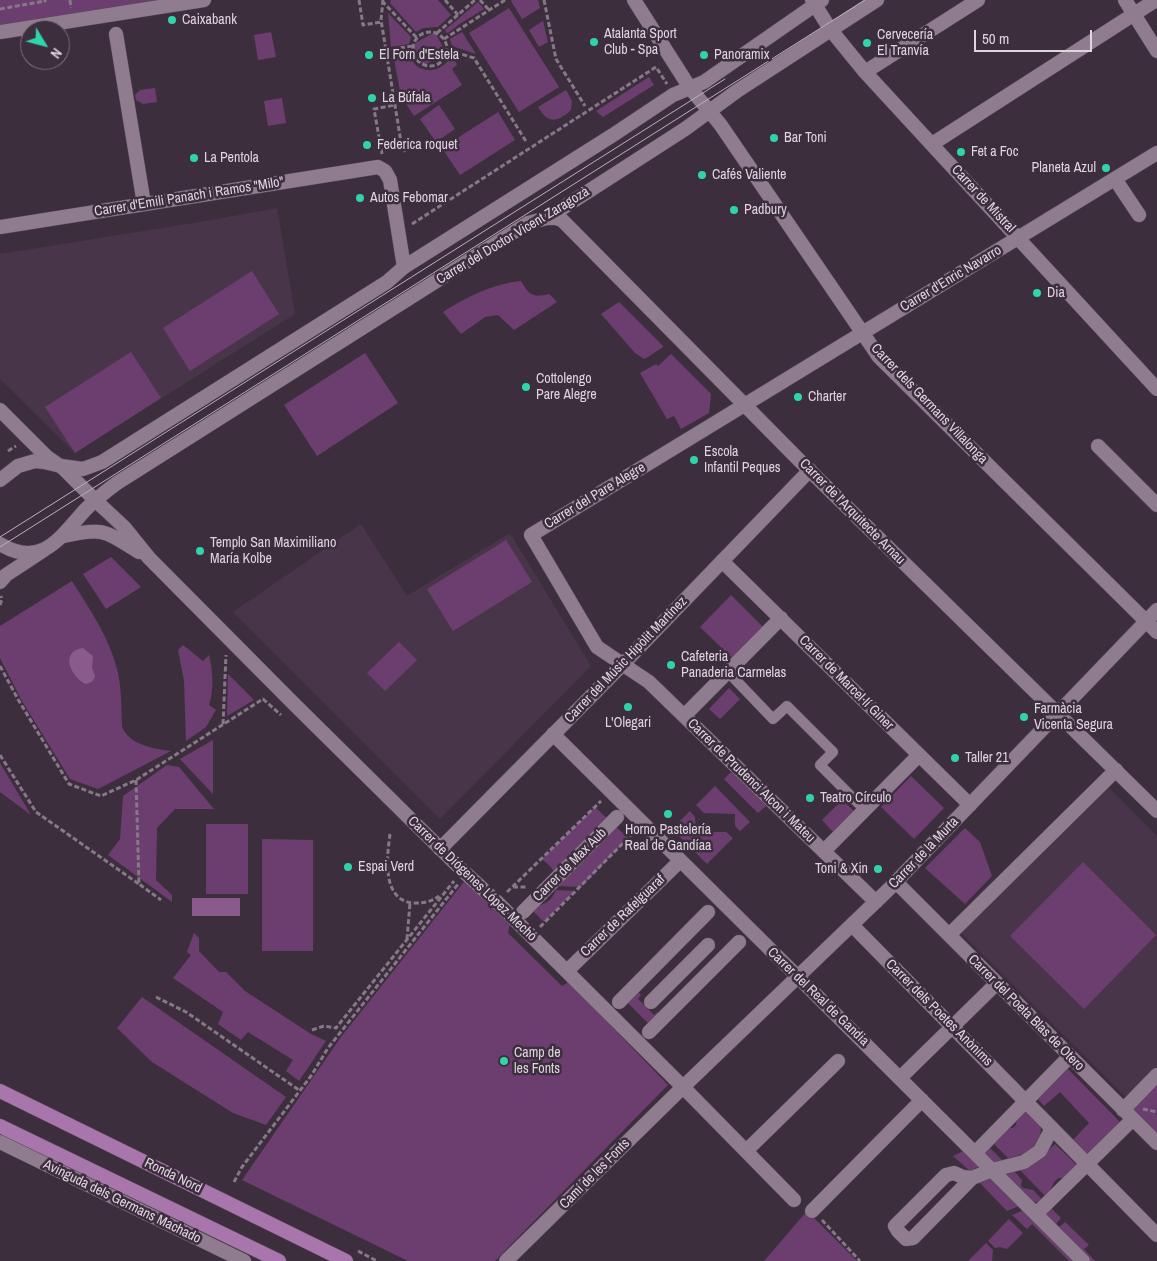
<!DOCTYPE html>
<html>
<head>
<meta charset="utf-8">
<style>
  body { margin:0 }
  #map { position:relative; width:1157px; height:1261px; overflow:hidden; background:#3d2e3e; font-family:"Archivo Narrow",sans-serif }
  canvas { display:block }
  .north { position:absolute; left:20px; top:20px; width:50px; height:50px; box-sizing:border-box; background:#3d2e3e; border:1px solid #7e717e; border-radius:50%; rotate:127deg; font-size:14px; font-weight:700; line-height:20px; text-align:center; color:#dfd5df }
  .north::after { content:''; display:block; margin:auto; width:18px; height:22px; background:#30d4a9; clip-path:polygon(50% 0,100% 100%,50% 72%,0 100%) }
  .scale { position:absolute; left:974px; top:30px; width:118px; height:22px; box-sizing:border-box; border:2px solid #dfd5df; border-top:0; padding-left:6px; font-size:15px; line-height:18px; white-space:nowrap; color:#dfd5df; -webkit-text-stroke:4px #3d2e3e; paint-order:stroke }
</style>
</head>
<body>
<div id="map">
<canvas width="1157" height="1261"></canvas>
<div class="north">N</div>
<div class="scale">50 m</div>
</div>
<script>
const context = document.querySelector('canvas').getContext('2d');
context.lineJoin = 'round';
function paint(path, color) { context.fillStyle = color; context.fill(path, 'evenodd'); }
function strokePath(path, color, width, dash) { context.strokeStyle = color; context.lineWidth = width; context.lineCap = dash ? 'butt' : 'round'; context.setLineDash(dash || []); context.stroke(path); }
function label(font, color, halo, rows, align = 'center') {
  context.font = font + ' "Archivo Narrow",sans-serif'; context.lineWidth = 5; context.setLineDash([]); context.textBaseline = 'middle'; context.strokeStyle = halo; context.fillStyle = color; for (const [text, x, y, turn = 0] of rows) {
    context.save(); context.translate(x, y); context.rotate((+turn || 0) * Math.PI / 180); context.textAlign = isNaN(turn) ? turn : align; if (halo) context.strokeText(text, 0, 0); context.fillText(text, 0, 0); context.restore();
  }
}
const built = new Path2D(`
  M277 208 295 314 75 453 0 379V254L206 221Z
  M361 524 407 596 510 533 591 666 440 819 233 612Z
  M1107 786 1157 836V1070L1128 1099 961 933Z`);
const green = new Path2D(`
  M0 0H168L0 27Z
  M391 0H438L451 15 438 27 423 28 416 32 390 3Z
  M512 0H538L540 8 522 19 511 1Z
  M478 2 484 9 458 25 448 33 446 32 445 30Z
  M509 8 559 87 519 112 469 33Z
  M388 13 411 37 409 44 391 47Z
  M543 21 548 42 539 47 529 30Z
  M271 32 276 57 258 60 254 35Z
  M435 32 446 53 423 66 412 45Z
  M462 32 476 54 452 46 450 39Z
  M408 52C414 75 441 76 451 56H454L457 65 452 69 462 85 414 116 401 96 393 54Z
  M649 77 654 85 603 117 596 111Z
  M155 88 157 102 143 104 136 100 135 95 140 90Z
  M566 90 572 101 571 110C556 123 549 124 538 107Z
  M282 98 286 123 268 126 264 101Z
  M439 105 455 129 436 142 420 119Z
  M498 112 515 140 460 175 442 148Z
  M252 271 279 314 190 371 163 328Z
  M521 281C529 295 533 298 549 294L557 302 514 330 498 315 485 317 461 334 443 312C466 297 492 284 521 281Z
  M619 302 663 346V347L648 357 644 359 635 353 601 314Z
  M131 352 161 398 75 453 45 407Z
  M365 353 398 403 317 456 284 405Z
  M671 354 711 394 709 413 681 429 674 416 667 419 640 373 656 364 658 366Z
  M506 540 532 582 453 631 427 589Z
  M111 557 141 587 106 609 83 574Z
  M72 581C89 608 109 637 117 669 122 688 121 708 122 727 129 745 155 749 171 751L98 789 70 779 22 701 0 658V626Z
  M731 595 763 627 732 658 700 627Z
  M399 642 417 660 385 691 367 673Z
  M183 645 203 661 209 655C213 670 214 690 209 705L216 710 206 727 186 741 184 681 178 650Z
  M228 674 254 700 227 716Z
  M729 688 740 699 720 719 709 709Z
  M213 740V794L180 759Z
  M0 763 31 815 0 792Z
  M167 765 179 767 214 809H175L157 828 156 880 172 895V902L108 855 120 839 123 796Z
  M732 771 766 806 758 813 724 779Z
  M911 776 944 808 914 839 881 807Z
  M715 786 750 822 740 831 735 826V814L704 813 696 805Z
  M842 800 854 811 833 832 822 820Z
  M595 807 628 838 581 887 556 886C556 870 553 869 542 859Z
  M690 811 695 817 696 832H726L733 838 707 864 672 829Z
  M206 824H248V894H206Z
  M965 828 980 842 992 876 965 904 925 868Z
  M262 839 313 840V951H262Z
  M1083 862 1156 935 1084 1009 1010 936Z
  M467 878 510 923 508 933 562 986 569 982 668 1085 495 1261H408L242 1180 341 1037Z
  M556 890 575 891 544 922 529 907C541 907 552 902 556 890Z
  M194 933 199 938V951L219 972H226L245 991 311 1034 326 1041 299 1081 286 1071 293 1060 248 1032 241 1040 218 1024 223 1012 173 978 191 955 187 952Z
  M637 991 641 995 638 999 654 1015 657 1012 660 1015 650 1025 627 1002Z
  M142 997 286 1097 266 1125 233 1113 152 1062 117 1028Z
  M1066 1067 1121 1123 1087 1157 1072 1141 1089 1123 1060 1092 1044 1106 1036 1097Z
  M1157 1080V1151L1133 1127 1127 1110Z
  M1026 1107C1030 1111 1037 1116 1039 1122 1042 1127 1041 1132 1039 1138 1034 1153 1022 1155 1008 1158L993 1143 1007 1128H1013L1016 1125 1017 1116Z
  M983 1141 1002 1160 978 1167 971 1172 953 1156Z
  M1055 1144 1078 1166 1067 1178H1058L1054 1182 1047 1198 1019 1169 1042 1156Z
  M1014 1171 1022 1180 1021 1186 1023 1188 1033 1190 1044 1201 1024 1204 1007 1211 979 1182 985 1178Z
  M1048 1205 1061 1218 1055 1225 1058 1228 1065 1222 1089 1245 1084 1249 1095 1261H1069L1032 1224 1027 1229 1012 1215 1028 1208Z
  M807 1211 857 1261H764Z
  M1009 1219 1023 1233 1007 1249 1000 1247 995 1248 988 1241Z
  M986 1243 993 1250 992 1261H968Z`);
const water = new Path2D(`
  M83 648 93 656 92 668 95 676C94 681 91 683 86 684 71 678 59 651 83 648Z
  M192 898H240V916H192Z`);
const path = new Path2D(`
  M70 0 71 8
  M359 0 363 25 381 22
  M383 0 381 20 401 142 405 152
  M445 0 458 15
  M480 0 489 10
  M544 0 556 59 585 106
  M382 1 417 38
  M0 9 45 1 44 0
  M413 49a17 17 0 1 1 34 0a17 17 0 1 1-34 0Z
  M437 33 475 0
  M444 39 505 0
  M385 50 413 46
  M448 50 474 58 527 143
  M382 154 374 109 395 105
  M412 224 656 67 667 84
  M8 451 16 446
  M0 605 2 599 1 596
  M0 666 19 701 69 784 101 796 136 780 263 699 281 715
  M223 724 226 655
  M0 755 36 812 139 884
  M136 780 139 884 161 900
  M390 834C387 856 381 901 414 903 424 903 431 902 439 896
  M513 887H526
  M507 892 601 801
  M540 927 633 833
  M407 939 410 903
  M156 997 186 1012 299 1090
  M312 1030 324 1026 336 1028 454 881
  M1143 1109 1157 1112
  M234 1182 242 1167 311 1076 328 1048 459 883
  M822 1220 860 1261
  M358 1251 377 1261`);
const service = new Path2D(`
  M728 672 773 719 787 706 833 752 820 765 865 810`);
const pedestrian = new Path2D(`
  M0 32 204 0
  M1115 179 1139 215
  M896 882 1157 1143
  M523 912 617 817
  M949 935 1116 770
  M798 977 1083 1261
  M619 1002 708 912
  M651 1002 708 945
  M649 1032 739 942
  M900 1078 997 983
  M1123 1110 1157 1075
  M975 1153 1070 1056
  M812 1211 922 1100
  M1036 1214 1133 1119`);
const minor = new Path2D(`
  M634 0 690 88 720 124 879 357 1157 632
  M812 0 830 29 865 72 1157 389
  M1125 0 1157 51
  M116 34 144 204
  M865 72 978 0
  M932 144 1156 0
  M547 218H556L562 220 800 461 1157 811
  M0 227 378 167 385 171 390 180 404 267
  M0 410 47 457 60 466
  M1098 446 1157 505
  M95 500 124 527 149 558 293 703 462 870 497 902 683 1087 794 1200
  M64 536C104 527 105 531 139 552
  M722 561 970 805
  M0 582 6 575 44 550
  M684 716 781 618
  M553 734 798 977
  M440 849 623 664 810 470
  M824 851 919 755
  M876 902 649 682 597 647 531 535C740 408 949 280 1157 153
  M852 925 1157 1235
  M567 971 680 861
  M0 1142 244 1261
  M746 1151 838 1061
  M972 1178 963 1177 954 1173 946 1175 895 1226 898 1231 906 1239 913 1238 972 1178 992 1170 1024 1162 1040 1151 1052 1128
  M506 1261 683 1087 889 889 1157 610`);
const tertiary = new Path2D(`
  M61 466 83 469 102 462 387 282 404 267 613 135 673 95 704 82 822 0
  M0 480 18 466 35 461 44 462 61 466 95 500
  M0 544C41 569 60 538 85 510 95 500 106 491 117 483L528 223 547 218 685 129 737 91 877 0`);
const primary = new Path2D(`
  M0 1091 346 1261
  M0 1126 279 1261`);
const tram = new Path2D(`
  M0 537 725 79
  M0 547 865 0`);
const markers = [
  [172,20,5,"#30d4a9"],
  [594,42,5,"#30d4a9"],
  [867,43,5,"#30d4a9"],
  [369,55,5,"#30d4a9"],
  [704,55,5,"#30d4a9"],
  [372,98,5,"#30d4a9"],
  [774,138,5,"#30d4a9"],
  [367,145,5,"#30d4a9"],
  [961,152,5,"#30d4a9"],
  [194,158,5,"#30d4a9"],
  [1106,168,5,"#30d4a9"],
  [702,175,5,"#30d4a9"],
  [360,198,5,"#30d4a9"],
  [734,210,5,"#30d4a9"],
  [1037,293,5,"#30d4a9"],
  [526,387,5,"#30d4a9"],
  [798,397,5,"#30d4a9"],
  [694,460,5,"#30d4a9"],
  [200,551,5,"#30d4a9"],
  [671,665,5,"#30d4a9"],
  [628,707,5,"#30d4a9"],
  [1024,717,5,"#30d4a9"],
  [955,758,5,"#30d4a9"],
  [810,798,5,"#30d4a9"],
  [668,814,5,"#30d4a9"],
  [348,867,5,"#30d4a9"],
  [878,869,5,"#30d4a9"],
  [504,1061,5,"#30d4a9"]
];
const poiNames = [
  ["Caixabank",182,20],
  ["Atalanta Sport",604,34],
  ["Club - Spa",604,50],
  ["Cervecería",877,35],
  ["El Tranvía",877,51],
  ["El Forn d'Estela",379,55],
  ["Panoramix",714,55],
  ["La Búfala",382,98],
  ["Bar Toni",784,138],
  ["Federica roquet",377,145],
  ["Fet a Foc",971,152],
  ["La Pentola",204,158],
  ["Planeta Azul",1096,168,"right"],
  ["Cafés Valiente",712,175],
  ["Autos Febomar",370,198],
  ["Padbury",744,210],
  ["Dia",1047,293],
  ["Cottolengo",536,379],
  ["Pare Alegre",536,395],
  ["Charter",808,397],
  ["Escola",704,452],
  ["Infantil Peques",704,468],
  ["Templo San Maximiliano",210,543],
  ["María Kolbe",210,559],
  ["Cafeteria",681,657],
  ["Panaderia Carmelas",681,673],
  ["Farmàcia",1034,709],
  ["Vicenta Segura",1034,725],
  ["L'Olegari",628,723,"center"],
  ["Taller 21",965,758],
  ["Teatro Círculo",820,798],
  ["Horno Pastelería",668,830,"center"],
  ["Real de Gandíaa",668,846,"center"],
  ["Espai Verd",358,867],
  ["Toni & Xin",868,869,"right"],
  ["Camp de",514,1053],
  ["les Fonts",514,1069]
];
const streetNames = [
  ["Carrer d'Emili Panach i Ramos \"Milo\"",189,197,-9],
  ["Carrer de Mistral",983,199,47],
  ["Carrer del Doctor Vicent Zaragozà",513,236,-31],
  ["Carrer d'Enric Navarro",951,279,-31],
  ["Carrer dels Germans Villalonga",929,404,46],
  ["Carrer del Pare Alegre",595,496,-31],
  ["Carrer de l'Arquitecte Arnau",852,512,45],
  ["Carrer del Músic Hipòlit Martínez",626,660,-46],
  ["Carrer de Marcel·lí Giner",846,683,45],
  ["Carrer de Prudenci Alcon i Mateu",751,781,44],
  ["Carrer de la Murta",924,853,-46],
  ["Carrer de Max Aub",570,865,-45],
  ["Carrer de Diógenes López Mechó",472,879,44],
  ["Carrer de Rafelguaraf",623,916,-44],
  ["Carrer del Real de Gandia",818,997,44],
  ["Carrer dels Poetes Anònims",939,1013,45],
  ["Carrer del Poeta Blas de Otero",1026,1013,45],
  ["Camí de les Fonts",595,1174,-45],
  ["Ronda Nord",173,1176,26],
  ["Avinguda dels Germans Machado",122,1202,26]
];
paint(built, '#49354a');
paint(green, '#6c3e6f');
paint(water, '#8a5a8d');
strokePath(service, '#584b58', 11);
strokePath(pedestrian, '#584b58', 15);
strokePath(minor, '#584b58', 15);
strokePath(tertiary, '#584b58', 15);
strokePath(primary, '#584b58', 15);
strokePath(path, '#867986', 3, [5, 2.5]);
strokePath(service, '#8f7d8f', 10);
strokePath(pedestrian, '#8f7d8f', 14);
strokePath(minor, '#8f7d8f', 14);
strokePath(tertiary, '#8f7d8f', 14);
strokePath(primary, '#a975ad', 14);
strokePath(tram, '#bbb0bb', 1);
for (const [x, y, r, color] of markers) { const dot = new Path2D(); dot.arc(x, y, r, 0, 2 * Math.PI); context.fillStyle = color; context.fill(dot); strokePath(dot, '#3d2e3e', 2); }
label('14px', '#dfd5df', '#3d2e3e', poiNames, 'left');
label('14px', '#dfd5df', '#3d2e3e', streetNames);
</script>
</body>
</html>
